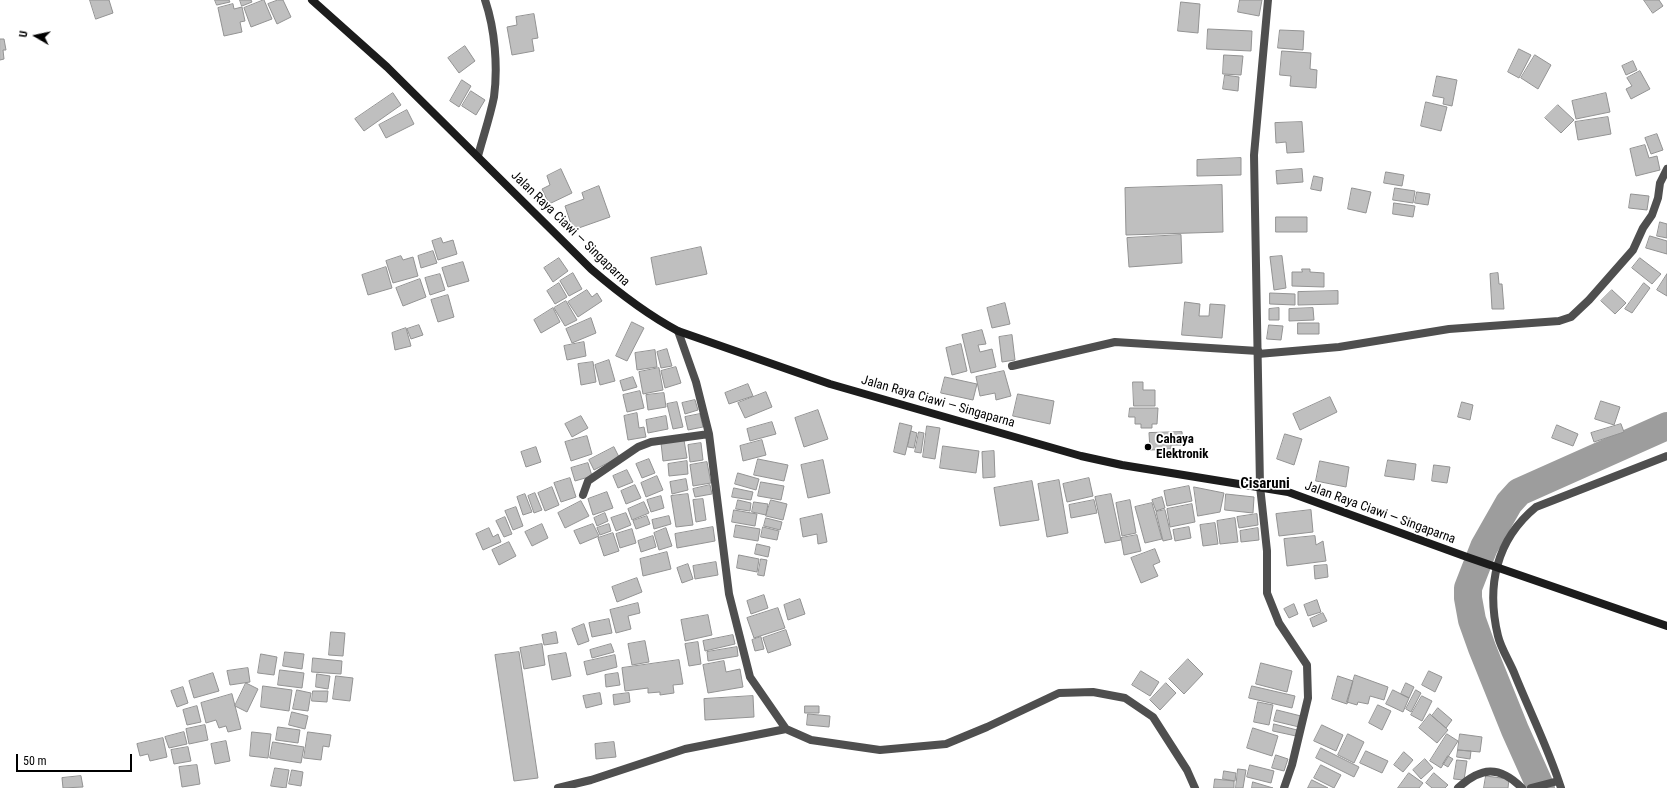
<!DOCTYPE html>
<html>
<head>
<meta charset="utf-8">
<style>
  body { margin:0 }
  #map { position:relative; width:1667px; height:788px; overflow:hidden; background:#fff; font-family:"Roboto Condensed",sans-serif }
  canvas { display:block }
  .north { position:absolute; left:16px; top:16px; width:40px; height:40px; -webkit-text-stroke:3px #fff; paint-order:stroke; rotate:279deg; font-size:11px; font-weight:700; line-height:16px; text-align:center; color:#000 }
  .north::after { content:''; display:block; margin:auto; width:14px; height:18px; background:#000; clip-path:polygon(50% 0,100% 100%,50% 72%,0 100%) }
  .scale { position:absolute; left:16px; top:754px; width:116px; height:18px; box-sizing:border-box; border:2px solid #000; border-top:0; padding-left:5px; font-size:12px; line-height:14px; white-space:nowrap; color:#000; -webkit-text-stroke:3px #fff; paint-order:stroke }
</style>
</head>
<body>
<div id="map">
<canvas width="1667" height="788"></canvas>
<div class="north">U</div>
<div class="scale">50 m</div>
</div>
<script>
const context = document.querySelector('canvas').getContext('2d');
context.lineJoin = 'round';
function strokePath(path, color, width, dash) { context.strokeStyle = color; context.lineWidth = width; context.lineCap = dash ? 'butt' : 'round'; context.setLineDash(dash || []); context.stroke(path); }
function paint(path, color) { context.fillStyle = color; context.fill(path, 'evenodd'); }
function label(font, color, halo, rows, align = 'center') {
  context.font = font + ' "Roboto Condensed",sans-serif'; context.lineWidth = 3.5; context.setLineDash([]); context.textBaseline = 'middle'; context.strokeStyle = halo; context.fillStyle = color; for (const [text, x, y, turn = 0] of rows) {
    context.save(); context.translate(x, y); context.rotate((+turn || 0) * Math.PI / 180); context.textAlign = isNaN(turn) ? turn : align; if (halo) context.strokeText(text, 0, 0); context.fillText(text, 0, 0); context.restore();
  }
}
const river = new Path2D(`
  M1541 788 1515 730 1482 648 1472 620 1468 598V588L1484 547 1509 503 1519 492 1667 426`);
const building = new Path2D(`
  M90 0H109L113 13 96 19Z
  M215 0H229L230 2 217 5Z
  M240 0H251L252 2 242 6Z
  M264 0 272 19 251 27 244 8Z
  M278 0H283L291 17 277 24 268 4Z
  M1240 0H1262L1259 16 1238 12Z
  M1644 0H1659L1663 6 1653 13Z
  M1181 2 1200 4 1198 33 1178 31Z
  M233 4 234 9 242 7 245 21 240 22 242 32 224 36 218 8Z
  M534 14 538 38 532 39 534 51 512 55 507 27 517 25 516 17Z
  M1208 29 1252 31 1251 51 1207 49Z
  M1280 30 1304 31 1303 50 1278 48Z
  M0 39H4L6 50H3L4 59 0 60Z
  M465 46 475 61 459 73 448 58Z
  M1519 49 1531 55 1519 78 1508 72Z
  M1282 51 1311 53 1310 69 1317 70 1316 88 1290 86 1291 76 1280 75Z
  M1224 55 1243 56 1241 75 1223 74Z
  M1535 55 1551 65 1538 89 1521 78Z
  M1633 61 1637 70 1626 75 1622 66Z
  M1640 71 1650 89 1631 99 1626 89 1632 86 1627 78Z
  M1225 75 1239 77 1238 91 1223 89Z
  M1437 76 1457 80 1452 106 1443 104 1444 98 1433 96Z
  M462 80 471 86 459 107 450 101Z
  M471 91 485 100 476 115 462 106Z
  M393 93 401 105 364 131 355 119Z
  M1606 93 1610 112 1576 119 1572 101Z
  M1426 102 1447 107 1441 131 1421 126Z
  M1558 105 1574 120 1561 133 1545 118Z
  M407 110 414 124 386 138 379 125Z
  M1608 117 1611 134 1578 140 1575 122Z
  M1302 122 1304 152 1287 153 1286 142 1276 143 1275 123Z
  M1657 134 1663 150 1651 154 1645 138Z
  M1645 145 1649 158 1657 156 1660 170 1636 176 1630 149Z
  M1241 158V175L1197 176V160Z
  M561 169 572 193 549 204 542 189 550 185 547 176Z
  M1302 169 1303 182 1277 184 1276 171Z
  M1386 172 1404 175 1402 186 1384 183Z
  M1314 176 1323 178 1321 191 1311 189Z
  M1222 185 1223 232 1126 235 1125 188Z
  M599 186 610 217 573 230 565 206 584 199 582 193Z
  M1352 188 1371 192 1366 213 1348 209Z
  M1395 188 1415 191 1413 203 1393 200Z
  M1417 192 1430 194 1428 205 1415 203Z
  M1631 194 1649 196 1647 210 1629 208Z
  M1394 203 1415 206 1413 217 1393 214Z
  M1276 217H1307V232H1276Z
  M1660 222 1667 224V238L1657 236Z
  M1181 235 1182 263 1129 267 1127 238Z
  M1650 236 1667 241V254L1646 248Z
  M441 238 443 243 453 240 457 254 438 260 432 241Z
  M701 247 707 274 656 285 651 258Z
  M433 251 437 263 421 268 418 256Z
  M401 256 403 260 413 257 418 276 393 283 386 261Z
  M1282 256 1286 288 1274 290 1270 257Z
  M559 258 568 271 553 282 544 268Z
  M1640 258 1661 274 1652 284 1632 268Z
  M463 262 469 281 448 287 442 268Z
  M386 267 392 288 368 295 362 275Z
  M1302 269H1310V272L1324 273V287L1292 286V272H1302Z
  M573 273 582 289 569 296 560 281Z
  M1498 273 1499 284H1502L1504 309H1492L1490 274Z
  M440 274 445 290 430 295 425 278Z
  M1667 274V296L1657 290Z
  M420 279 426 297 403 306 396 288Z
  M559 283 567 297 555 304 547 291Z
  M1644 283 1650 288 1632 313 1625 309Z
  M587 290 592 297 597 293 602 301 578 317 568 302Z
  M1612 290 1626 303 1615 314 1601 301Z
  M1338 291V304L1298 305V292Z
  M1270 293 1295 294V305L1270 304Z
  M448 295 454 317 438 322 431 300Z
  M566 301 577 320 565 326 554 308Z
  M1185 302 1200 304 1199 316H1209L1210 304 1225 305 1222 338 1182 335Z
  M1005 303 1010 324 992 328 987 308Z
  M553 308 560 322 541 333 534 320Z
  M1279 308V320H1269V309Z
  M1313 308 1314 320 1289 321V309Z
  M591 318 596 333 572 343 566 329Z
  M632 322 644 328 627 361 616 356Z
  M1298 323H1319V334H1298Z
  M419 325 423 335 411 339 407 329Z
  M1269 325 1283 326 1281 340 1267 339Z
  M406 328 411 346 395 350 392 333Z
  M982 330 986 344 978 345 980 352 992 349 996 367 971 373 962 335Z
  M1012 335 1015 360 1002 362 999 337Z
  M584 342 586 356 567 360 564 346Z
  M961 344 967 371 952 375 946 348Z
  M667 349 672 366 661 368 657 352Z
  M655 350 657 367 637 370 635 353Z
  M609 360 615 381 600 385 595 365Z
  M593 362 596 382 581 385 578 364Z
  M676 367 681 383 665 388 661 371Z
  M659 368 663 390 643 394 639 372Z
  M1004 371 1011 396 996 400 995 393 980 396 976 377Z
  M633 377 637 387 623 391 620 381Z
  M945 377 977 384 973 400 941 393Z
  M1133 382H1143V390H1155V406H1134Z
  M748 384 753 396 729 404 725 393Z
  M640 391 644 408 627 412 623 395Z
  M766 392 772 407 745 418 738 403Z
  M664 393 666 407 648 410 646 395Z
  M1018 394 1054 401 1050 424 1013 416Z
  M1330 397 1337 412 1300 430 1293 414Z
  M695 400 698 410 685 414 682 403Z
  M1601 401 1620 407 1614 425 1595 419Z
  M677 402 683 427 673 429 667 404Z
  M1462 402 1473 405 1470 420 1458 417Z
  M1130 408H1158L1157 424H1152V428H1141V424H1135V417H1129Z
  M818 410 828 439 804 447 795 418Z
  M637 413 639 428 644 427 646 437 628 440 624 416Z
  M700 414 703 427 688 430 685 417Z
  M581 416 588 428 572 437 565 424Z
  M666 416 668 429 648 433 646 420Z
  M772 422 776 434 750 441 747 429Z
  M900 423 912 426 905 455 894 452Z
  M1621 424 1624 432 1594 442 1591 433Z
  M1557 425 1578 434 1573 446 1552 438Z
  M927 426 940 428 935 459 923 457Z
  M911 431 917 433 914 448 908 447Z
  M919 432 924 433 921 453 915 452Z
  M1182 432 1183 445H1171V449L1150 450 1149 433Z
  M1285 434 1302 439 1294 465 1277 459Z
  M587 436 592 454 571 461 565 442Z
  M684 440 687 458 663 461 661 443Z
  M762 440 766 455 743 461 740 446Z
  M701 443 703 460 690 462 688 445Z
  M943 446 979 451 976 473 940 468Z
  M536 447 541 462 526 467 521 452Z
  M614 447 619 457 594 470 589 460Z
  M994 451 995 477 983 478 982 452Z
  M649 459 655 473 642 478 636 464Z
  M758 459 788 465 784 481 754 475Z
  M823 460 830 493 808 498 801 465Z
  M1388 460 1416 464 1414 480 1385 476Z
  M687 461 688 474 669 476 668 464Z
  M1320 461 1349 467 1346 487 1316 481Z
  M707 462 711 483 693 486 690 465Z
  M588 463 592 476 575 481 571 468Z
  M1434 465 1450 467 1447 483 1432 481Z
  M627 470 633 482 618 488 613 476Z
  M738 473 759 479 756 490 735 484Z
  M657 476 663 490 646 497 641 483Z
  M570 478 576 497 561 502 554 483Z
  M1089 478 1093 496 1067 502 1063 484Z
  M686 479 688 490 672 494 670 482Z
  M1059 480 1068 533 1047 537 1038 484Z
  M1032 481 1039 520 1000 526 994 488Z
  M761 482 784 486 781 500 758 496Z
  M635 485 641 498 626 504 621 491Z
  M710 485 712 494 695 497 693 489Z
  M1189 486 1192 501 1167 506 1164 491Z
  M552 487 559 505 545 511 538 493Z
  M1194 487 1224 493 1220 512 1198 516Z
  M734 488 753 492 751 500 732 497Z
  M607 492 613 508 593 515 588 499Z
  M535 493 542 510 534 513 528 496Z
  M525 494 532 512 523 515 517 497Z
  M688 494 693 525 676 527 671 496Z
  M1111 494 1121 540 1105 543 1095 497Z
  M1226 494 1254 497 1253 513 1225 510Z
  M661 496 664 508 651 512 647 500Z
  M1162 497 1165 508 1156 511 1152 500Z
  M703 499 706 520 696 522 693 500Z
  M738 500 751 503 750 511 736 509Z
  M771 500 787 504 783 520 766 516Z
  M1094 500 1097 513 1071 518 1069 505Z
  M1130 500 1136 533 1122 536 1116 503Z
  M581 501 589 516 565 528 558 513Z
  M644 502 649 513 632 520 628 509Z
  M754 502 768 504 766 515 752 512Z
  M1152 503 1162 539 1145 543 1135 507Z
  M1192 504 1195 522 1170 527 1167 509Z
  M516 507 523 526 513 530 505 511Z
  M734 510 757 514 755 526 732 522Z
  M1165 510 1172 539 1163 541 1156 512Z
  M1311 510 1313 532 1279 536 1276 514Z
  M605 513 608 521 597 526 594 518Z
  M626 513 631 525 616 531 611 518Z
  M822 514 827 542 818 544 817 534 803 537 800 519Z
  M1257 514 1258 525 1239 528 1237 517Z
  M647 516 650 524 636 529 633 521Z
  M669 516 671 524 654 529 652 520Z
  M505 517 512 534 504 537 496 521Z
  M766 518 782 522 780 530 764 526Z
  M1235 518 1238 542 1220 544 1217 521Z
  M1215 523 1218 544 1203 546 1200 525Z
  M542 524 548 538 532 546 525 532Z
  M593 524 599 536 580 544 574 531Z
  M609 524 611 531 600 535 597 528Z
  M736 525 760 529 758 541 734 537Z
  M713 527 715 541 677 548 675 534Z
  M763 527 779 531 777 540 761 537Z
  M1189 527 1191 538 1175 541 1173 530Z
  M489 528 493 537 498 534 501 542 483 550 476 534Z
  M666 528 672 546 659 550 654 533Z
  M1258 528 1259 540 1241 542 1240 531Z
  M632 529 636 543 620 548 616 534Z
  M613 533 619 551 604 556 598 538Z
  M1137 535 1141 551 1124 555 1121 538Z
  M653 536 656 547 641 552 638 541Z
  M1315 536 1316 545 1323 541 1326 561 1287 566 1284 539Z
  M509 542 516 556 499 565 492 550Z
  M757 544 770 547 768 557 755 554Z
  M1155 549 1160 562 1153 565 1158 576 1141 583 1131 558Z
  M667 552 671 569 643 576 640 559Z
  M739 555 759 559 757 572 737 568Z
  M761 559 767 560 764 576 758 575Z
  M716 562 718 575 695 579 693 566Z
  M688 564 693 579 682 583 677 568Z
  M1327 565 1328 577 1315 579 1314 566Z
  M637 578 642 592 617 602 612 587Z
  M764 595 768 608 751 614 747 601Z
  M800 599 805 614 788 620 784 605Z
  M1317 600 1321 612 1308 616 1304 605Z
  M638 603 640 613 628 616 631 629 616 633 610 610Z
  M1294 604 1298 614 1289 618 1284 609Z
  M778 608 785 628 754 638 747 618Z
  M1323 613 1327 621 1313 627 1310 619Z
  M708 615 712 635 685 641 681 620Z
  M609 619 612 633 592 637 589 623Z
  M584 624 589 641 578 645 572 629Z
  M786 630 791 645 768 653 763 638Z
  M331 632 345 633 343 656 329 655Z
  M556 632 558 643 544 645 542 635Z
  M733 635 735 644 705 651 703 641Z
  M761 637 764 649 755 651 752 640Z
  M645 641 649 662 632 665 628 644Z
  M698 642 701 664 689 666 685 644Z
  M542 644 545 665 524 669 520 648Z
  M611 644 614 652 592 658 590 650Z
  M737 647 738 656 708 661 707 652Z
  M285 652 304 654 302 669 283 666Z
  M519 652 538 778 514 781 495 655Z
  M566 653 571 676 552 680 548 656Z
  M261 654 277 657 274 675 258 673Z
  M615 655 617 667 587 675 584 662Z
  M313 658 342 661 341 674 312 672Z
  M1188 659 1203 674 1184 694 1169 679Z
  M679 660 683 684 673 685 674 693 660 695V692L648 693V688L625 691 622 668Z
  M724 661 726 672 740 669 743 687 708 693 703 665Z
  M1261 663 1292 671 1287 692 1256 684Z
  M248 668 250 682 230 685 227 671Z
  M280 670 304 673 302 688 278 685Z
  M1141 671 1159 682 1150 696 1132 685Z
  M1429 671 1442 677 1435 692 1422 685Z
  M213 673 219 691 194 698 189 681Z
  M618 673 620 685 606 687 605 675Z
  M317 674 330 676 328 689 316 687Z
  M1355 675 1388 687 1384 700 1370 696 1368 704 1358 702 1357 705 1347 702Z
  M336 676 353 678 350 701 333 699Z
  M1338 676 1353 681 1347 704 1332 699Z
  M246 683 258 689 247 712 235 706Z
  M1166 683 1176 693 1160 710 1150 700Z
  M1406 683 1414 687 1409 698 1401 694Z
  M263 686 292 690 289 711 261 707Z
  M1252 686 1295 696 1292 708 1249 698Z
  M183 687 188 703 177 707 171 691Z
  M297 690 311 693 308 711 293 709Z
  M1393 690 1409 698 1403 712 1386 704Z
  M1416 690 1421 693 1411 712 1406 709Z
  M313 691H328L327 702 312 701Z
  M600 693 602 704 586 708 583 696Z
  M629 693 630 702 614 705 613 695Z
  M232 694 241 729 228 732 226 726 219 728 216 720 206 723 201 703Z
  M753 696 754 717 705 720 704 699Z
  M1422 696 1432 701 1422 721 1411 715Z
  M1258 702 1273 705 1269 725 1254 722Z
  M1378 705 1391 711 1382 730 1369 723Z
  M197 706 201 722 187 725 183 710Z
  M805 706H819V713H805Z
  M1438 708 1452 720 1446 728 1432 716Z
  M1277 710 1301 716 1299 727 1274 721Z
  M292 712 308 716 305 729 289 725Z
  M808 714 830 716 829 727 807 725Z
  M1430 714 1448 730 1437 743 1419 728Z
  M1274 724 1297 730 1296 736 1273 731Z
  M205 725 208 740 189 744 186 729Z
  M1322 725 1343 735 1336 751 1314 741Z
  M278 727 300 730 298 743 276 740Z
  M1253 728 1278 736 1272 756 1247 748Z
  M184 732 187 744 169 748 165 737Z
  M252 732 271 734 268 758 250 756Z
  M308 732 331 735 329 747 323 746 321 760 304 758Z
  M1348 734 1364 742 1354 763 1338 755Z
  M1447 734 1458 741 1441 768 1430 761Z
  M1460 734 1482 737 1480 752 1458 750Z
  M163 738 167 757 150 761 148 754 140 756 137 744Z
  M226 741 230 761 215 764 211 744Z
  M273 742 304 747 301 763 270 758Z
  M614 742 616 757 596 759 595 744Z
  M188 747 191 761 174 764 171 750Z
  M1321 748 1359 767 1354 777 1316 758Z
  M1458 750 1471 751 1470 759 1457 757Z
  M1366 751 1388 761 1382 773 1360 763Z
  M1404 752 1413 760 1403 772 1394 765Z
  M1276 755 1288 759 1284 771 1272 768Z
  M1448 756 1453 759 1448 767 1443 764Z
  M1425 759 1433 768 1421 779 1413 770Z
  M1457 760 1467 761 1464 780 1454 779Z
  M197 765 200 784 182 787 179 767Z
  M1250 765 1274 771 1271 783 1247 777Z
  M1321 765 1341 775 1334 788 1314 778Z
  M275 768 289 770 286 788 271 786Z
  M1238 769 1246 770 1243 788H1236Z
  M292 770 303 772 301 786 289 784Z
  M1224 771 1236 773 1235 781 1223 779Z
  M1409 773 1423 783 1419 788H1398Z
  M1434 773 1448 785 1445 788H1432L1426 783Z
  M81 776 83 787 63 788 62 778Z
  M1486 776 1509 779 1508 788H1484Z
  M1215 779 1234 781V788H1214Z
  M1312 780 1328 788H1308Z
  M1253 782 1273 788H1252Z`);
const minor = new Path2D(`
  M478 156C483 137 490 117 494 97 498 67 495 29 485 0
  M678 331 696 382 709 434 729 594 750 677 786 729 811 740 880 750 946 744 987 727 1059 693 1093 692 1125 698 1153 717 1187 770 1195 788
  M1258 354 1339 347 1449 329 1559 321 1571 317 1589 300 1633 250 1643 228 1652 215 1658 198 1660 183 1667 169
  M1012 366 1115 342 1258 351
  M1260 486 1267 551V593L1279 623 1307 665 1308 698 1292 765 1284 788
  M583 495 588 481 638 447 651 442 709 434
  M558 788 591 780 685 749 786 729
  M1458 788C1481 767 1499 765 1522 788
  M1531 788 1558 781
  M1561 788C1549 750 1530 712 1515 675 1510 662 1501 649 1498 636 1486 586 1496 540 1536 507L1667 456`);
const tertiary = new Path2D(`
  M1260 486 1254 155 1268 0`);
const secondary = new Path2D(`
  M312 0 387 67 591 269C619 293 646 314 678 331L830 384 1081 456 1122 465 1288 492 1467 557 1667 626`);
const markers = [
  [1148,447,4,"#000"]
];
const streetNames = [
  ["Jalan Raya Ciawi — Singaparna",570,229,44],
  ["Jalan Raya Ciawi — Singaparna",938,402,16],
  ["Jalan Raya Ciawi — Singaparna",1380,513,20]
];
const poiNames = [
  ["Cahaya",1156,440],
  ["Elektronik",1156,455]
];
const quarterNames = [
  ["Cisaruni",1265,484]
];
strokePath(river, '#9d9d9d', 28);
paint(building, '#bfbfbf');
strokePath(building, '#939393', 1);
strokePath(minor, '#4f4f4f', 8);
strokePath(tertiary, '#4f4f4f', 8);
strokePath(secondary, '#1c1c1c', 8);
for (const [x, y, r, color] of markers) { const dot = new Path2D(); dot.arc(x, y, r, 0, 2 * Math.PI); context.fillStyle = color; context.fill(dot); strokePath(dot, '#fff', 1.5); }
label('13px', '#000', '#fff', streetNames);
label('bold 13px', '#000', '#fff', poiNames, 'left');
label('bold 15px', '#000', '#fff', quarterNames);
</script>
</body>
</html>
